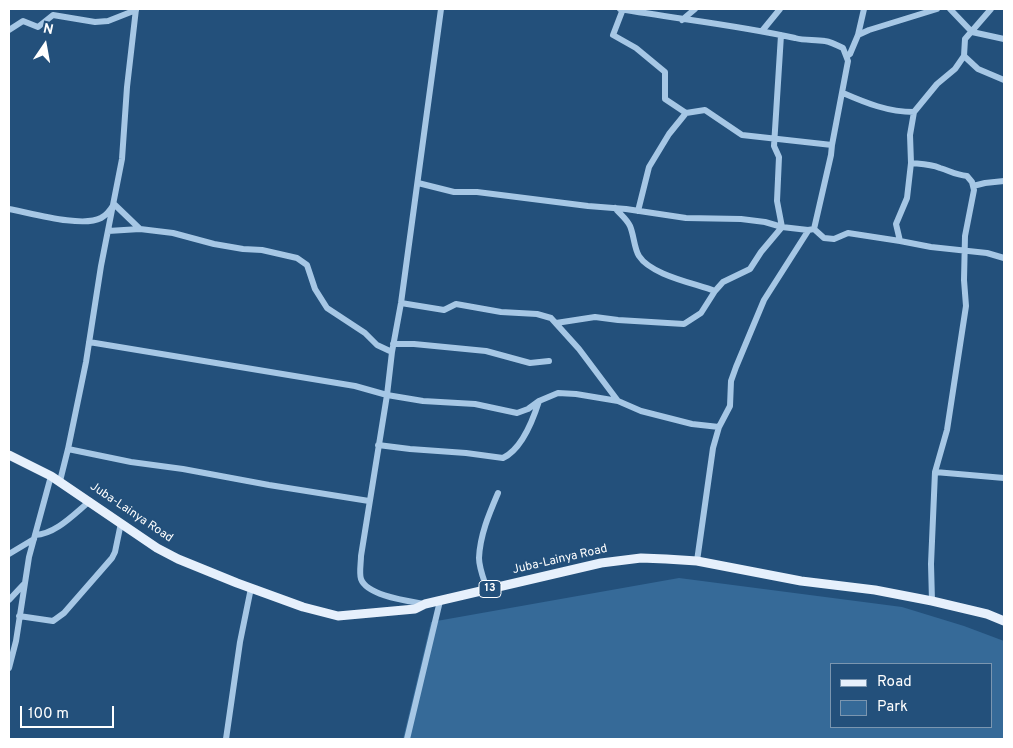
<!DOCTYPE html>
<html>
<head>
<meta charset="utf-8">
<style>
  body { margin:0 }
  #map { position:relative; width:1013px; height:748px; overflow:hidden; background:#23507b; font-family:Overpass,sans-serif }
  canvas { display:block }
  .frame { position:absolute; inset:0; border:10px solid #fff; pointer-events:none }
  .legend { position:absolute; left:830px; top:663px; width:162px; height:65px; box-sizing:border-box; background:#23507b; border:1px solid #7b96b0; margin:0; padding:6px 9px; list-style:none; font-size:15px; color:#fff }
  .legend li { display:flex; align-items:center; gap:10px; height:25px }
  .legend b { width:25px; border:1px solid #7b96b0 }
  .north { position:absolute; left:20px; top:20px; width:50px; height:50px; -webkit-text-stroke:4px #23507b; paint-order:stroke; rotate:12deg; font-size:14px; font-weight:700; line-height:20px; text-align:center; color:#fff }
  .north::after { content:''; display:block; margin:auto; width:18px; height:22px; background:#fff; clip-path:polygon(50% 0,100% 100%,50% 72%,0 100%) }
  .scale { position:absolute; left:20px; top:706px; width:94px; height:22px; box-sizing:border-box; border:2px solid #fff; border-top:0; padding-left:6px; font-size:15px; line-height:18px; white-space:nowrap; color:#fff; -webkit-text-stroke:4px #23507b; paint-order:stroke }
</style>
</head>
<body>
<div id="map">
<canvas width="1013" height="748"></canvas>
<div class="frame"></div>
<ul class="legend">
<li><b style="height:6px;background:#e6f0fc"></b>Road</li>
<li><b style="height:14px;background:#366a98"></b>Park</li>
</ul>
<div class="north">N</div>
<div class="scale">100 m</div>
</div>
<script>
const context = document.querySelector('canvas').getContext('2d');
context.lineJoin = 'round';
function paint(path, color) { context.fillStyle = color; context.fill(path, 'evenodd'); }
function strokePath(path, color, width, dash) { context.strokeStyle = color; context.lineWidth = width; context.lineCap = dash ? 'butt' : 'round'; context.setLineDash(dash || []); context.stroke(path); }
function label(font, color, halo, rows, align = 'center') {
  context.font = font + ' Overpass,sans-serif'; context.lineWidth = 4; context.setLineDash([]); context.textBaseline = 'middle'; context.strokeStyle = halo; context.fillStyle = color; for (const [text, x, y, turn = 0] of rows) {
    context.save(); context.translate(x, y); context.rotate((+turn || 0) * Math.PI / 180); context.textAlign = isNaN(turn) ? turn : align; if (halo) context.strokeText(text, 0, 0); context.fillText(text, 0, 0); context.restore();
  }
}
const green = new Path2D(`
  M679 578 902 607 964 626 1004 641V739H403L431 622ZM832 664H992V727H832Z`);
const minor = new Path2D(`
  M623 9 613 35 636 48 665 72V99L686 113 705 110 742 135 832 145
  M950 9 972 32 1004 39
  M682 20 695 9
  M9 30 23 21 38 27 53 15 95 22 108 21 136 10
  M762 31 780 9
  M858 35 864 9
  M847 56 850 54 858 35 869 30 937 9
  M964 56 978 69 1004 80
  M843 93C866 103 888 112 914 112
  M911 163 907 198 896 224 900 241 931 247 987 253 1004 258
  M418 183 454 192H477L588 206 626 209 686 218 741 219 765 222 782 227 808 230 814 229 831 155 832 145 848 61 843 48C837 45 831 42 825 41 815 39 805 41 795 38 737 25 678 19 620 9
  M973 186 985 183 1004 181
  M615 208C620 214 627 219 630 226 634 235 634 248 639 256 651 275 694 283 715 291
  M9 209C31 213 82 228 101 218 107 215 111 209 114 204L140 229
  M638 211 649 167 669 134 686 113
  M814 229 824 238 834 239 848 233 900 241
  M108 231 140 229 173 233 214 244 243 249 262 250 297 258 307 265 315 289 327 308 365 333 377 345 392 352
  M401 303 444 310 456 304 501 312 537 314 551 318 579 349 618 401 641 411 692 424 719 427 713 448 697 561
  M556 323 595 317 618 320 684 324 701 313 715 291 723 282 750 269 761 252 782 227 777 201 779 157 774 146 781 35
  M89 342 355 386 387 395 423 401 475 404 517 413 528 409 539 401
  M393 344H414L486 351 530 363 549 361
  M719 427 730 406 731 381 736 367 764 300 808 231
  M378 445 410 449 466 453 503 458C522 449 533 420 539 401L558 393 576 394 618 401
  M68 449 131 462 183 469 269 485 369 501
  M935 472 1004 478
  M60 481 68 449 86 362 101 266 122 159 127 87 136 9
  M35 535C56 534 74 514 90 501
  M9 554 34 539
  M487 589C484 580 479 568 479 558 480 535 489 514 498 493
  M9 600 23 585
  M932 601 931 564 935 472 947 430 966 306 964 280 965 236 974 190 972 182 967 176C956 175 950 171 940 168 930 164 920 164 911 163L910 135 914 112 937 84 955 69 964 56 965 39 991 9
  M425 604C409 601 367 596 361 579 359 573 361 563 361 556L387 395 392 352 401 303 441 9
  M19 616 53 621 64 613 112 558 115 552 121 523
  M9 668 16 641 29 557 51 476
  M226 739 240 642 251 588
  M407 739 440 601`);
const major = new Path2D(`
  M9 455 51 476 157 548 178 559 237 583 303 607 338 616 415 609 425 604 601 563 641 558 666 559 697 561 801 581 875 590 932 601 987 614 1004 621`);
const shields = [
  [490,589,22]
];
const shieldNames = [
  ["13",490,589]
];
const streetNames = [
  ["Juba-Lainya Road",131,513,34],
  ["Juba-Lainya Road",560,560,-13]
];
paint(green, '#366a98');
strokePath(minor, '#a6c7e5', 6);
strokePath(major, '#e6f0fc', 9);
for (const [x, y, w] of shields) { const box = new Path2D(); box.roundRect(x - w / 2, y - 8.5, w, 17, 4); context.fillStyle = '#23507b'; context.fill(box); strokePath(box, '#fff', 1); }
label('bold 11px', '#fff', null, shieldNames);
label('12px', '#fff', '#23507b', streetNames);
</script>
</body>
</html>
